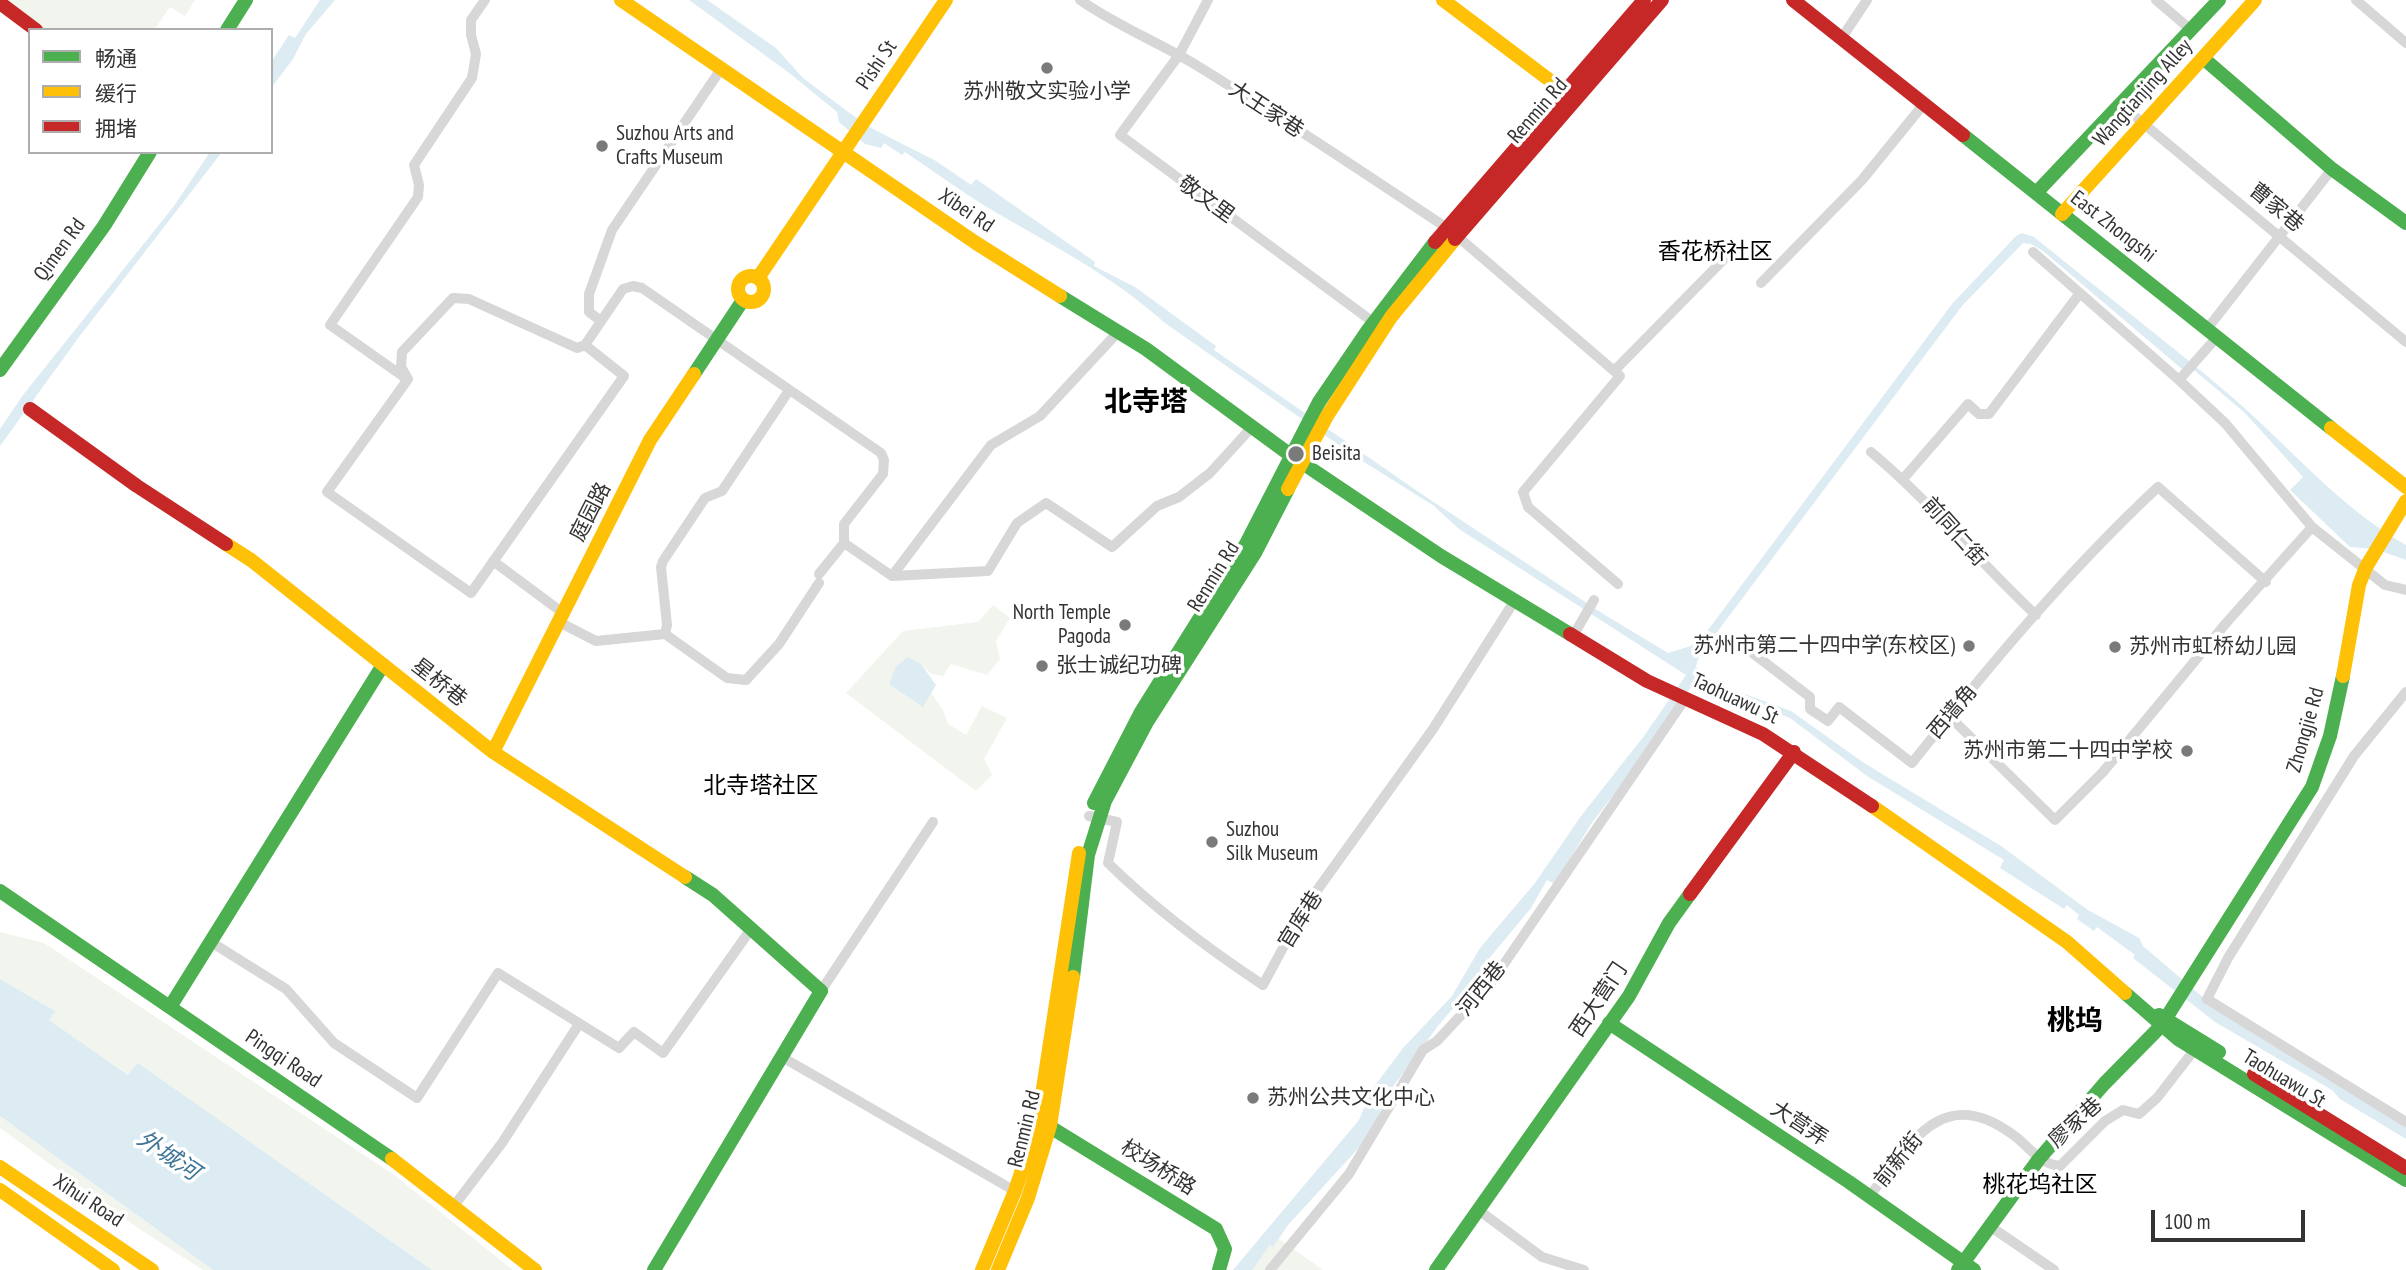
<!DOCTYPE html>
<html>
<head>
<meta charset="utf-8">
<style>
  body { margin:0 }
  #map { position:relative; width:2406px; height:1270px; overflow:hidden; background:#fff; font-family:"PT Sans Narrow","Noto Sans SC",sans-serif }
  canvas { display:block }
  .legend { position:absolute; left:28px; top:28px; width:245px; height:126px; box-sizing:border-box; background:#fff; border:2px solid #adadad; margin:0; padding:9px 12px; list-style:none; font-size:21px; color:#333 }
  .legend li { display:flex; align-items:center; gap:14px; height:35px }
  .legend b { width:35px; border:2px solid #adadad }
  .scale { position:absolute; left:2151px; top:1210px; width:154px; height:32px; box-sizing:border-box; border:4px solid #333; border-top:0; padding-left:9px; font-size:21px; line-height:24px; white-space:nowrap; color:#333; -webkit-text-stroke:5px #fff; paint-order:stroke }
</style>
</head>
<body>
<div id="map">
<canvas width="2406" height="1270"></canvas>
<ul class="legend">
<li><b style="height:9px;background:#4caf50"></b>畅通</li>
<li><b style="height:9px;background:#ffc107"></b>缓行</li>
<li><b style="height:9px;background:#c62828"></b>拥堵</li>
</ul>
<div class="scale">100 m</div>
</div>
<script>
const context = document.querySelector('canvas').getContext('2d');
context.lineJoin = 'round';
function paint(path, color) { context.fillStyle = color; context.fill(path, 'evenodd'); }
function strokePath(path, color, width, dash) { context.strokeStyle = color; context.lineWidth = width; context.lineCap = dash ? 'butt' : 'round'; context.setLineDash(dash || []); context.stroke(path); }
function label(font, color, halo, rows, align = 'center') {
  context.font = font + ' "PT Sans Narrow","Noto Sans SC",sans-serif'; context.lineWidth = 7; context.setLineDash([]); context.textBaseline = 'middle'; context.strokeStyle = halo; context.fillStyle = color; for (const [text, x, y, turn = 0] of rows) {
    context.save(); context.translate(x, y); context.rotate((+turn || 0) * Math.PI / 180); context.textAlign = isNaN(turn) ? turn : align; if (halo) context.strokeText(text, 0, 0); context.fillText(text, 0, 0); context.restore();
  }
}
const green = new Path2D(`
  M8 0H195L185 16 170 7 154 30H46Z
  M993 605 1010 618 996 641 1000 659 987 675 951 664 943 676 931 674 921 664 922 706 931 693 943 710 948 724 966 735 982 706 1007 718 984 759 992 775 976 791 846 693 903 631 978 622Z
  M0 932 44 943 394 1175 513 1270H432L139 1064 129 1075 48 1020 55 1011 0 979Z
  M0 1116 213 1270H203L138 1228 0 1128Z
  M1278 1238 1323 1270H1252L1258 1257Z`);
const water = new Path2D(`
  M320 0H335L306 34 293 59 271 88V62L289 35 295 38Z
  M689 0H707L776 48 803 78 851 114 875 130 936 161 971 185 976 179 1095 262 1094 266 1135 287 1216 346 1214 350 1423 495 1605 615 1668 653 1691 646 1708 630 1952 304 2016 236 2022 233 2034 237C2100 291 2168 342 2232 397 2290 447 2339 507 2406 545V560L2375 549 2350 547 2290 490 2303 477 2245 413 2194 370 2189 375 2043 251 2031 244 2023 243 1962 306 1699 656 1696 666 1700 673 1698 677 1791 711 1864 763 2001 846 2088 910 2139 938 2143 946 2211 1004 2406 1123V1139L2340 1099 2332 1090 2215 1022 2133 958 2135 955 2097 927 2094 931 2077 919 2079 915 2067 905 2064 909 2000 868 2004 860 1867 776 1790 718 1695 681 1643 756 1591 824 1555 884 1547 880 1531 908 1482 967 1485 971 1438 1026 1392 1088 1365 1141 1288 1225 1273 1247 1270 1245 1252 1270H1233L1359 1120 1371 1091 1403 1048 1452 996 1480 948 1535 883 1581 816 1644 736 1686 675 1459 529 1434 506 1353 455 1165 323C1112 275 1046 242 985 206 958 189 932 170 905 152L902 155 884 143 881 148 865 144 839 122 837 112 788 72Z
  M210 152H222L79 337 0 446V429L23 395 174 206Z
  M907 657 921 664 936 685 923 707 889 684 896 667Z
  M0 979 55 1011 49 1020 128 1075 138 1063 432 1270H213L0 1116Z`);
const street = new Path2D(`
  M1080 0C1117 26 1158 42 1196 65 1281 117 1364 173 1447 228
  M1208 0 1179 55 1120 135 1373 322
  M2156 0 2191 30
  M2356 0 2406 43
  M1841 39 1867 0
  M2120 104 2406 342
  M1457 236 1620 376 1523 492 1528 507 1618 584
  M2033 252 2179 380
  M1761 283 1862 180 1923 105
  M601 321 589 312V294L612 230 721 69
  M2207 329 2332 169
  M2217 337 2179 380 2225 423 2312 527 2385 585 2406 590
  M1614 371 1730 253
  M404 377 330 325 418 197 419 185 414 165 472 78 476 54 471 35V20L485 0
  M408 379 401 367 402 352 453 298 469 299 577 348 585 345 623 289 633 286 642 288 881 453 884 460 883 474 844 524V543L819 574
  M408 379 327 492 471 593 624 376 585 345
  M1871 452C1932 503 1978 561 2036 615
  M1903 479 1968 404 1979 414H1989L2080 293
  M844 543 892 576 988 571 1017 523 1046 503 1112 547 1157 506 1179 497 1210 473 1252 427
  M493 561 563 613
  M892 576 991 445 1040 416 1119 331
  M559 622 596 641 665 634 667 625 661 567 663 561 705 498 722 491 788 392
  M665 634 727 678 746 680 779 644 819 583
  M1573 636 1594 600
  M1733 638 1810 697V709L1828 721 1839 707 1912 763C1988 667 2068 571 2158 487L2266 582
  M2406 692 2354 756 2228 958 2207 999 2406 1122
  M1949 716 2055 820 2103 772 2227 622 2312 527
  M1089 816 1117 822 1108 863C1156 910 1207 948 1263 985L1305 907 1433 729 1515 600
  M211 942 286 989 334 1043 417 1098 498 973 619 1048 634 1032 663 1053 751 929
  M821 991 933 822
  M782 1057 1015 1191
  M1869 1197C1911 1142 1943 1081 2016 1137 2031 1149 2040 1164 2060 1166L2105 1121 2123 1110 2139 1114 2157 1098 2195 1049
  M453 1207 502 1143 579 1024
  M1477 1209 1542 1257 1584 1270
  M1991 1227 2054 1270
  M1270 1270 1349 1174 1423 1050 1437 1041 1491 983 1685 699`);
const fast = new Path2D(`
  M227 30 246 0
  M2203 58 2332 169 2406 223
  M1963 135 2331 428
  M2036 193 2219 0
  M1060 296 1146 349 1289 454 1441 556 1570 634
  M0 370 104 226 150 152
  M694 374 743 300
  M1094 803 1141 712 1246 544 1319 402 1368 330 1435 242
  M0 891 392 1159
  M1073 977 1088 855 1105 801 1147 722 1255 553 1288 489
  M2125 993 2178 1039 2406 1180
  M170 1007 383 665
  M2159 1015 2219 1052
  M1609 1023 1849 1182 1974 1270
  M1042 1122 1216 1229 1225 1249 1219 1270
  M654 1270 821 991 713 895 685 877
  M1436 1270 1629 996 1669 923 1690 894
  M1958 1270 2039 1159 2104 1084 2161 1026 2312 787 2330 736 2343 676`);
const slow = new Path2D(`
  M621 0 976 243 1060 296
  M1443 0 1564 91
  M2062 214 2255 0
  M738 289a13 13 0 1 1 26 0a13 13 0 1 1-26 0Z
  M758 278 946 0
  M2331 428 2406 487
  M1288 489 1327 416 1391 317 1455 239
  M226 544 251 560 493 752 685 877
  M2343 676 2359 585 2366 567 2406 501
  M493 752 650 440 694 374
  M1872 806 2067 942 2125 993
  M392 1159 535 1270
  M0 1167 152 1270
  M0 1190 113 1270
  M982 1270 1015 1191 1038 1121 1079 853
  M998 1270 1028 1198 1050 1126 1073 977`);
const jam = new Path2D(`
  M1793 0 1963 135
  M0 3 36 30
  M1455 239 1662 0
  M1435 242 1644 0
  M30 409 137 486 226 544
  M1570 634 1647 681 1763 734 1872 806
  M1690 894 1794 752
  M2254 1074 2406 1168`);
const markers = [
  [1047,68,7,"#7a7a7a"],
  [602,146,7,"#7a7a7a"],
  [1296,454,9,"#7a7a7a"],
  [1125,625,7,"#7a7a7a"],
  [1969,646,7,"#7a7a7a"],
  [2115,647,7,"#7a7a7a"],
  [1042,666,7,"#7a7a7a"],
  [2187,751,7,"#7a7a7a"],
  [1212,842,7,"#7a7a7a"],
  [1253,1098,7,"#7a7a7a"]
];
const streetNames = [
  ["Pishi St",877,65,-56],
  ["Wangtianjing Alley",2143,93,-48],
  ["大王家巷",1266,110,33],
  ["Renmin Rd",1538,111,-49],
  ["敬文里",1206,200,36],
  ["曹家巷",2276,208,40],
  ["Xibei Rd",966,211,34],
  ["East Zhongshi",2113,227,38],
  ["Qimen Rd",60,250,-54],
  ["庭园路",591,512,-63],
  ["前同仁街",1954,532,48],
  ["Renmin Rd",1214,577,-58],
  ["星桥巷",439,683,38],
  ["Taohuawu St",1735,699,25],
  ["西墙角",1953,712,-50],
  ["Zhongjie Rd",2306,730,-74],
  ["官库巷",1301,920,-58],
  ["河西巷",1482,989,-51],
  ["西大营门",1599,1000,-56],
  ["Pingqi Road",283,1059,34],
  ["Taohuawu St",2284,1079,31],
  ["廖家巷",2076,1123,-42],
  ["大营弄",1799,1124,33],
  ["Renmin Rd",1025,1129,-76],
  ["前新街",1899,1160,-51],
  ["校场桥路",1158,1168,32],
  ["Xihui Road",88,1201,33]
];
const poiNames = [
  ["苏州敬文实验小学",1047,92,"center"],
  ["Suzhou Arts and",616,134],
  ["Crafts Museum",616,158],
  ["Beisita",1312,454],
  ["North Temple",1111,613,"right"],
  ["Pagoda",1111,637,"right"],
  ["苏州市第二十四中学(东校区)",1955,646,"right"],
  ["苏州市虹桥幼儿园",2129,647],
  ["张士诚纪功碑",1056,666],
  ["苏州市第二十四中学校",2173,751,"right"],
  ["Suzhou",1226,830],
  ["Silk Museum",1226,854],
  ["苏州公共文化中心",1267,1098]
];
const neighbourhoodNames = [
  ["香花桥社区",1715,252],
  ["北寺塔社区",761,786],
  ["桃花坞社区",2040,1185]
];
const waterNames = [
  ["外城河",168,1156,34]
];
const districtNames = [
  ["北寺塔",1146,403],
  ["桃坞",2075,1022]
];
paint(green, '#f1f5ed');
paint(water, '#ddebf3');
strokePath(street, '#d7d7d7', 10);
strokePath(fast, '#4caf50', 14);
strokePath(slow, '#ffc107', 14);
strokePath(jam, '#c62828', 14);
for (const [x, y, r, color] of markers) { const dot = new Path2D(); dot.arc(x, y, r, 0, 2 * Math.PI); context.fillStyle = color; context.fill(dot); strokePath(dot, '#fff', 2.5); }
label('21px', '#333', '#fff', streetNames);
label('21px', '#333', '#fff', poiNames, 'left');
label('23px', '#000', '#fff', neighbourhoodNames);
label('italic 23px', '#3f7597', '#fff', waterNames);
label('bold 28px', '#000', '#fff', districtNames);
</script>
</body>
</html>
